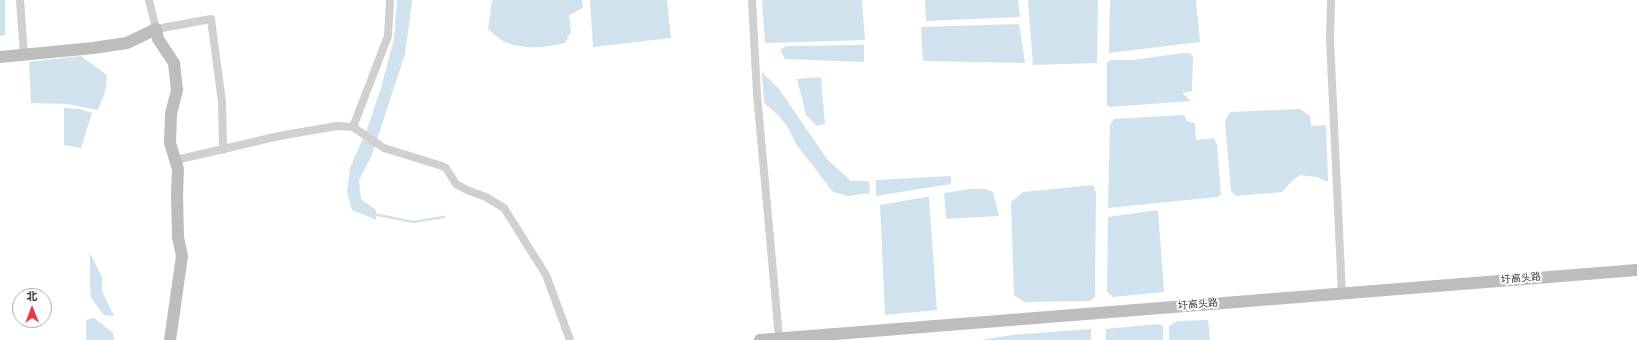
<!DOCTYPE html>
<html>
<head>
<meta charset="utf-8">
<style>
  body { margin:0 }
  #map { position:relative; width:1637px; height:340px; overflow:hidden; background:#fff; font-family:"Nunito Sans","Noto Sans SC",sans-serif }
  canvas { display:block }
  .north { position:absolute; left:12px; top:288px; width:40px; height:40px; box-sizing:border-box; background:#fff; border:1px solid #adadad; border-radius:50%; rotate:359deg; font-size:11px; font-weight:700; line-height:16px; text-align:center; color:#333 }
  .north::after { content:''; display:block; margin:auto; width:14px; height:18px; background:#e63946; clip-path:polygon(50% 0,100% 100%,50% 72%,0 100%) }
</style>
</head>
<body>
<div id="map">
<canvas width="1637" height="340"></canvas>
<div class="north">北</div>
</div>
<script>
const context = document.querySelector('canvas').getContext('2d');
context.lineJoin = 'round';
function paint(path, color) { context.fillStyle = color; context.fill(path, 'evenodd'); }
function strokePath(path, color, width, dash) { context.strokeStyle = color; context.lineWidth = width; context.lineCap = dash ? 'butt' : 'round'; context.setLineDash(dash || []); context.stroke(path); }
function label(font, color, halo, rows, align = 'center') {
  context.font = font + ' "Nunito Sans","Noto Sans SC",sans-serif'; context.lineWidth = 4; context.setLineDash([]); context.textBaseline = 'middle'; context.strokeStyle = halo; context.fillStyle = color; for (const [text, x, y, turn = 0] of rows) {
    context.save(); context.translate(x, y); context.rotate((+turn || 0) * Math.PI / 180); context.textAlign = isNaN(turn) ? turn : align; if (halo) context.strokeText(text, 0, 0); context.fillText(text, 0, 0); context.restore();
  }
}
const water = new Path2D(`
  M0 0H5V35L0 36Z
  M397 0H412V2L405 54 372 155 359 180 361 199 376 210V220L352 210 347 192 350 168 367 129 381 88 394 39Z
  M492 0H582L583 8 569 15 571 32 565 43C545 48 523 50 503 41 498 38 493 33 488 29Z
  M590 0H667L671 38 593 47Z
  M762 0H862L865 40 765 43Z
  M925 0H1018L1020 17 926 21Z
  M1028 0H1098L1097 63 1033 65Z
  M1110 0H1196L1200 42 1109 53Z
  M1018 24 1020 28 1025 63 923 61 921 27Z
  M864 45V62L785 59 780 50 786 46Z
  M1183 53H1190L1193 57 1192 91 1182 93 1191 101 1109 107 1107 105V63L1110 60H1132Z
  M81 56 107 75 105 92 98 110 67 104 31 103 29 62Z
  M762 72 779 89 827 159 851 181H869L870 193 848 196 833 192 796 144 789 129 779 116 764 103Z
  M821 77 825 124 817 126 806 115 797 79Z
  M64 108 80 109 92 113 81 148 64 145Z
  M1300 109 1310 116 1311 126 1326 125 1328 182 1317 177 1300 175 1292 181 1282 192 1236 196 1231 191 1225 121 1230 112Z
  M1184 115 1187 121 1195 123 1196 140 1214 138 1217 145 1221 195 1217 197 1108 208 1110 125 1114 119Z
  M951 176V184L876 196V180Z
  M1093 185 1096 192 1095 297 1091 301 1024 302 1014 295 1011 202 1023 192Z
  M970 189H985L993 192 999 216 946 219 944 193Z
  M926 197H929L937 310 885 315 880 205Z
  M1158 210 1164 292 1113 297 1107 292 1108 217Z
  M90 253 102 277V291L114 316 104 315 91 298 90 284Z
  M94 318 113 333 114 340H86V320Z
  M1208 320 1210 340H1169V326L1178 321Z
  M1157 324 1163 326V340H1106V329Z
  M1091 329V340H980L1012 335Z`);
const stream = new Path2D(`
  M373 214 413 222 444 217`);
const street = new Path2D(`
  M20 0 24 54
  M149 0 156 29 211 19 222 102 223 150
  M752 0 757 94 779 338
  M1331 0 1330 40 1342 294
  M353 127 388 36 390 0
  M176 160 279 136 337 126 353 127 384 148 442 166 446 168 456 184 467 190 486 197 504 208 546 275 570 340`);
const secondary = new Path2D(`
  M0 57 93 48 127 43 156 29 158 39 174 63 177 90 171 114 170 143 178 169 177 194 178 237 182 256 170 340
  M760 340 1637 270`);
const streetNames = [
  ["圩高头路",1521,279,-5],
  ["圩高头路",1198,305,-5]
];
paint(water, '#cfe2ee');
strokePath(stream, '#cfe2ee', 2.5);
strokePath(street, '#d0d0d0', 8);
strokePath(secondary, '#bdbdbd', 12);
label('10px', '#333', '#fff', streetNames);
</script>
</body>
</html>
